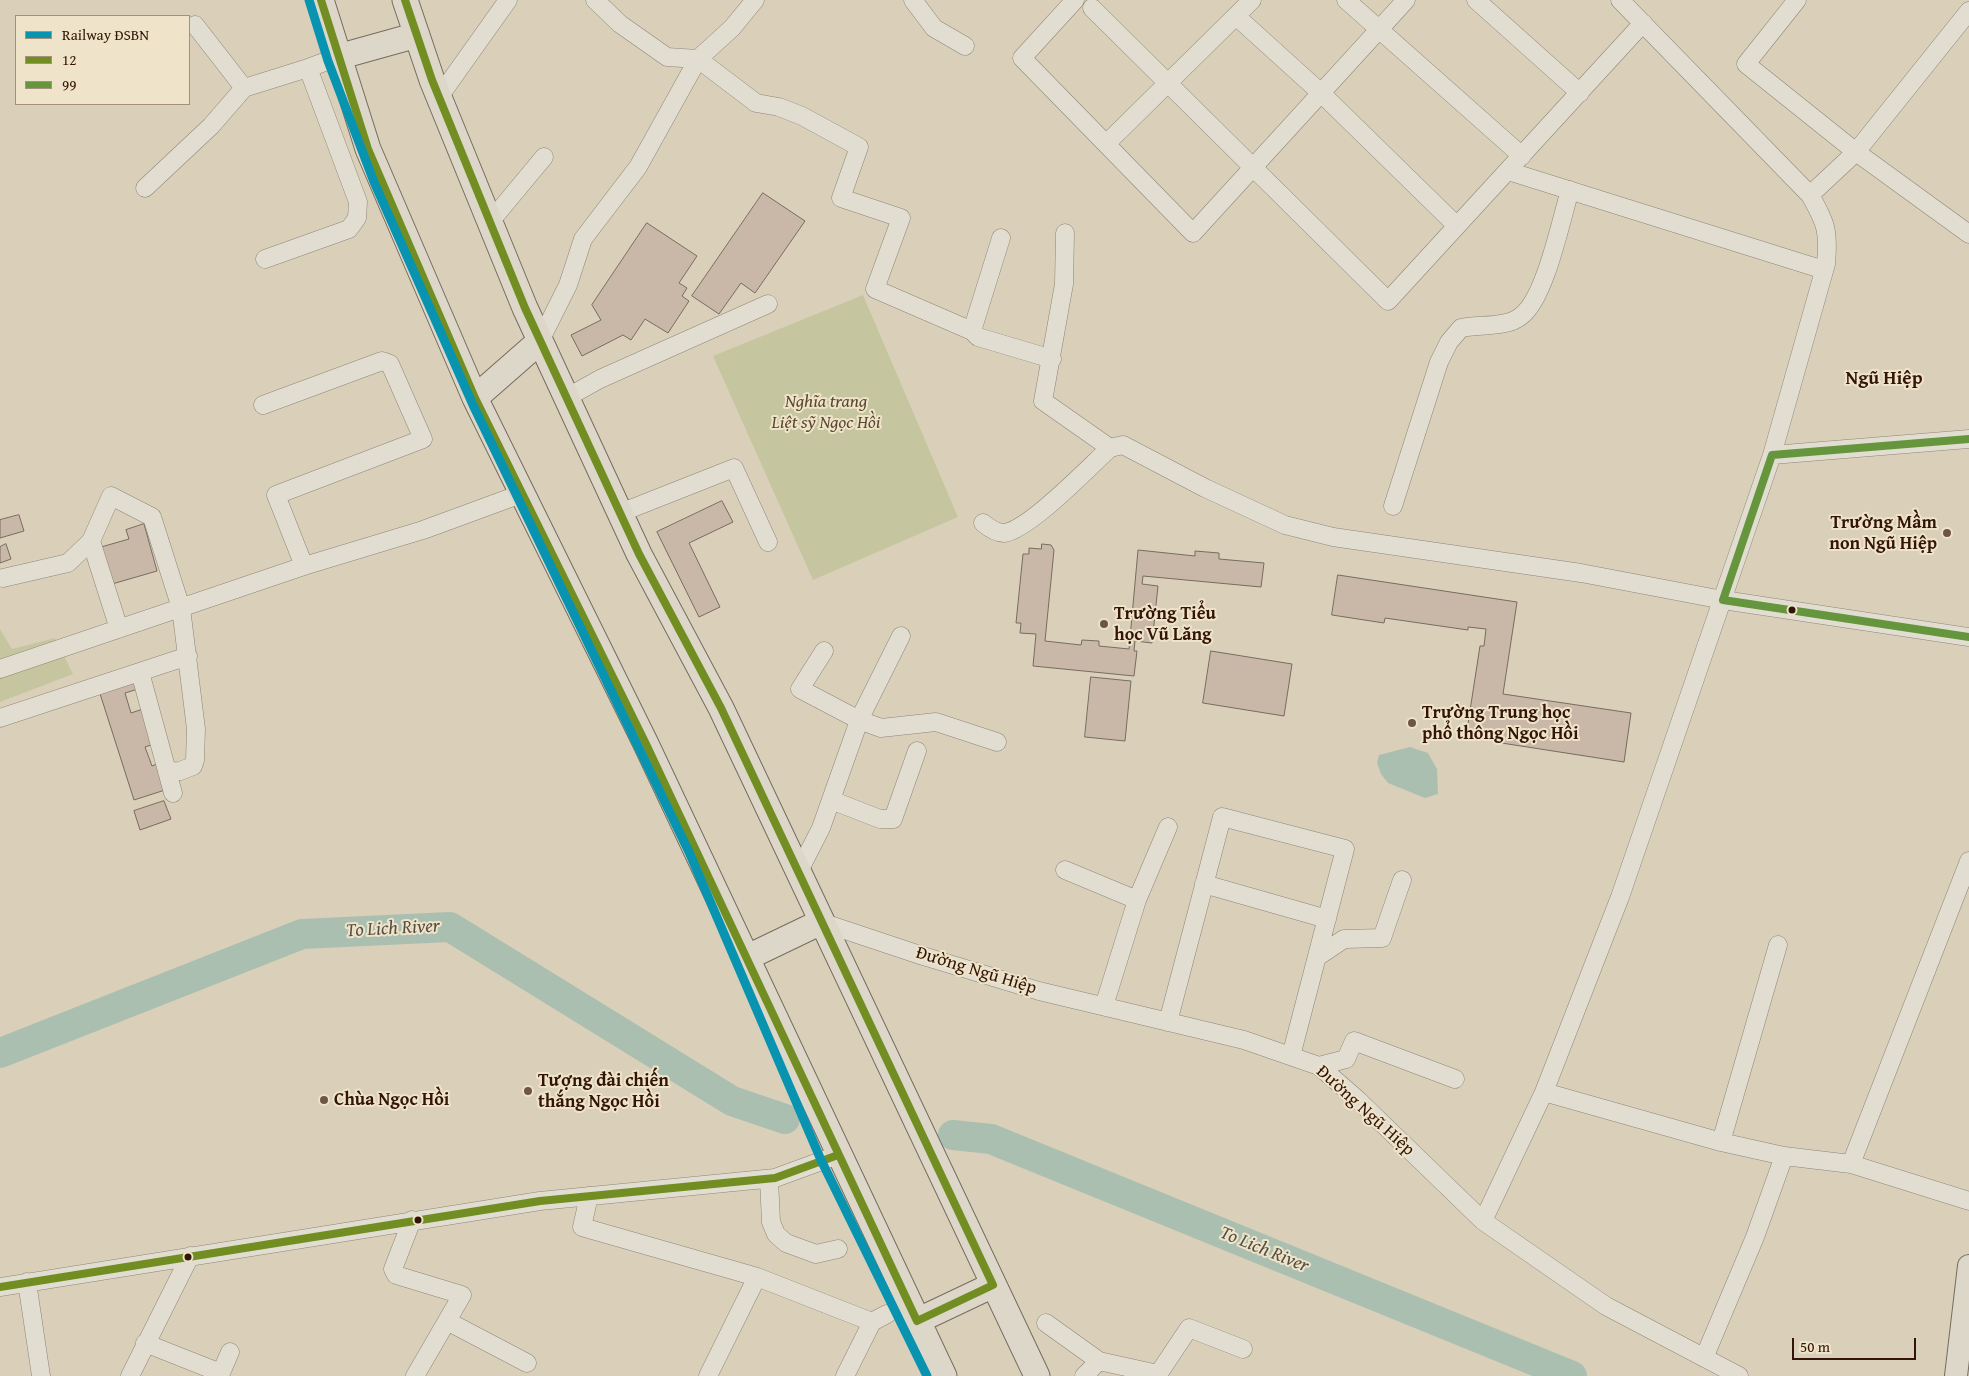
<!DOCTYPE html>
<html>
<head>
<meta charset="utf-8">
<style>
  body { margin:0 }
  #map { position:relative; width:1969px; height:1376px; overflow:hidden; background:#dad0b9; font-family:"Gentium Book Plus",serif }
  canvas { display:block }
  .legend { position:absolute; left:15px; top:15px; width:175px; height:90px; box-sizing:border-box; background:#efe4c9; border:1px solid #a3917c; margin:0; padding:6px 9px; list-style:none; font-size:15px; color:#321508 }
  .legend li { display:flex; align-items:center; gap:10px; height:25px }
  .legend b { width:25px; border:1px solid #a3917c }
  .scale { position:absolute; left:1792px; top:1338px; width:124px; height:22px; box-sizing:border-box; border:2px solid #321508; border-top:0; padding-left:6px; font-size:15px; line-height:18px; white-space:nowrap; color:#321508; -webkit-text-stroke:4px #efe4c9; paint-order:stroke }
</style>
</head>
<body>
<div id="map">
<canvas width="1969" height="1376"></canvas>
<ul class="legend">
<li><b style="height:6px;background:#0893b0"></b>Railway ĐSBN</li>
<li><b style="height:6px;background:#728d21"></b>12</li>
<li><b style="height:6px;background:#65953c"></b>99</li>
</ul>
<div class="scale">50 m</div>
</div>
<script>
const context = document.querySelector('canvas').getContext('2d');
context.lineJoin = 'round';
function paint(path, color) { context.fillStyle = color; context.fill(path, 'evenodd'); }
function strokePath(path, color, width, dash) { context.strokeStyle = color; context.lineWidth = width; context.lineCap = dash ? 'butt' : 'round'; context.setLineDash(dash || []); context.stroke(path); }
function label(font, color, halo, rows, align = 'center') {
  context.font = font + ' "Gentium Book Plus",serif'; context.lineWidth = 4; context.setLineDash([]); context.textBaseline = 'middle'; context.strokeStyle = halo; context.fillStyle = color; for (const [text, x, y, turn = 0] of rows) {
    context.save(); context.translate(x, y); context.rotate((+turn || 0) * Math.PI / 180); context.textAlign = isNaN(turn) ? turn : align; if (halo) context.strokeText(text, 0, 0); context.fillText(text, 0, 0); context.restore();
  }
}
const green = new Path2D(`
  M863 295 958 517 813 580 713 356Z
  M0 629 12 649 55 638 73 674 0 702Z`);
const water = new Path2D(`
  M1410 747 1428 753 1437 769 1438 794 1425 798 1388 783 1381 774 1377 763 1379 755Z`);
const river = new Path2D(`
  M0 1053 302 934 450 927 732 1101 785 1119
  M953 1135 991 1139 1572 1376`);
const building = new Path2D(`
  M763 193 805 221 755 293 741 283 719 314 692 296Z
  M647 223 697 256 679 283 687 288 682 296 689 301 668 333 645 319 631 340 623 335 582 356 571 335 601 320 592 305Z
  M722 501 733 522 689 543 720 607 699 617 657 532Z
  M19 515 24 531 0 538V520Z
  M144 524 157 571 112 584 101 547 129 539 126 530Z
  M6 544 11 559 0 563V547Z
  M1042 544 1051 545 1054 550 1045 641 1081 645 1082 640 1099 641V646L1129 649 1138 550 1195 556V551L1219 553V559L1264 563 1261 587 1143 576 1142 584 1158 586 1152 643 1135 641 1134 651H1137L1134 676 1033 666 1036 634 1020 633 1021 623H1016L1023 554H1029V548L1041 549Z
  M1338 575 1517 602 1503 694 1631 713 1624 762 1495 742 1497 734 1467 730 1480 646H1484L1486 629 1468 627V630L1385 618 1384 623 1332 615Z
  M1211 651 1292 664 1284 716 1203 703Z
  M130 667 138 689 125 693 131 713 143 709 154 744 145 747 152 766 157 764 165 790 134 800 95 678Z
  M1091 677 1131 681 1125 741 1085 737Z
  M164 801 171 819 140 830 134 811Z`);
const minor = new Path2D(`
  M595 0 620 24 667 57 698 59 756 103 779 107 802 116 859 147 841 198 901 218 875 289 972 331 978 337 1052 359
  M913 0 934 28 965 46
  M1075 0 1022 58 1193 233 1406 0
  M1346 0 1522 156
  M1476 0 1580 93
  M1797 0 1746 64 1856 152 1969 234
  M1092 8 1388 301 1643 23
  M1237 17 1321 93 1457 226
  M195 25 244 88
  M439 97 508 0
  M1106 144 1252 0
  M1508 171 1824 270
  M145 188 211 126 244 88 308 68
  M1810 195 1856 152 1969 11
  M490 222 544 157
  M1065 233 1064 284 1043 401 1110 448
  M265 259 349 229 357 218 358 202 308 68 338 57
  M972 331 1001 238
  M540 341 568 285 583 239 638 167 698 59 732 28 755 0
  M566 398 600 379 768 304
  M263 405 382 361 390 364 423 439 276 495 304 566
  M1772 455 1969 439
  M1393 506 1439 362 1449 342 1461 328C1479 324 1507 328 1521 316 1545 299 1561 220 1570 190
  M620 513 734 468 768 542
  M983 523C989 528 996 533 1004 533 1029 530 1089 467 1110 448L1123 445 1205 488 1285 525 1333 537 1581 573 1723 600 1969 637
  M91 541 119 629
  M3 578 68 563 91 541 111 496 152 517 181 608 196 729 195 760 193 766 180 771 167 772
  M824 651 800 689 859 720 881 728 936 722 997 742
  M0 669 304 566 423 530 521 494
  M140 672 173 793
  M0 718 188 656
  M831 800 880 819H893L917 751
  M1065 870 1137 900 1104 1006
  M798 873 821 828 860 718 901 636
  M1204 884 1327 919
  M1137 900 1168 827
  M821 922 923 956 1039 991 1244 1040 1319 1066 1358 1100 1483 1221 1606 1306 1739 1376
  M1317 957 1344 939 1382 938 1402 880
  M1168 1022 1222 817 1345 849 1291 1056
  M1319 1066 1346 1059 1354 1041 1455 1079
  M1544 1092 1721 1142 1784 1156 1851 1164 1969 1201
  M1721 1142 1778 945
  M1851 1164 1969 861
  M769 1179 771 1222 776 1234 786 1243 816 1254 838 1249
  M589 1196 582 1227 757 1277 872 1322
  M412 1220 393 1269 396 1275 462 1295 415 1376
  M1483 1221 1544 1092 1620 897 1772 455 1826 264C1829 231 1826 223 1810 195L1620 0
  M27 1282 41 1376
  M0 1287 540 1201 775 1178 838 1155
  M447 1321 527 1363
  M1046 1323 1099 1361
  M145 1343 221 1373 230 1352
  M1704 1358 1755 1237 1784 1156
  M130 1376 190 1256
  M708 1376 757 1277
  M845 1376 872 1322 887 1314
  M1084 1376 1099 1361 1158 1374
  M1157 1376 1189 1328 1243 1349`);
const major = new Path2D(`
  M1956 1376 1969 1266`);
const highway = new Path2D(`
  M321 0 368 149 475 398 646 744 944 1376
  M405 0 432 80 525 308 639 554 721 708 1037 1376
  M338 57 417 35
  M475 398 540 341
  M746 958 821 922
  M917 1321 993 1285`);
const bus1 = new Path2D(`
  M321 0 368 149 475 398 646 744 917 1321 993 1285 721 708 639 554 525 308 432 80 405 0
  M0 1287 540 1201 775 1178 838 1155`);
const bus2 = new Path2D(`
  M1969 439 1772 455 1723 600 1969 637`);
const rail1 = new Path2D(`
  M309 0 328 61 374 182 473 405 689 852 821 1160 927 1376`);
const markers = [
  [1947,533,5,"#6d5646"],
  [1792,610,4.5,"#321508"],
  [1104,624,5,"#6d5646"],
  [1412,723,5,"#6d5646"],
  [528,1091,5,"#6d5646"],
  [324,1100,5,"#6d5646"],
  [418,1220,4.5,"#321508"],
  [188,1257,4.5,"#321508"]
];
const parkNames = [
  ["Nghĩa trang",826,402],
  ["Liệt sỹ Ngọc Hồi",826,423]
];
const poiNames = [
  ["Trường Mầm",1937,523,"right"],
  ["non Ngũ Hiệp",1937,544,"right"],
  ["Trường Tiểu",1114,614],
  ["học Vũ Lăng",1114,635],
  ["Trường Trung học",1422,713],
  ["phổ thông Ngọc Hồi",1422,734],
  ["Tượng đài chiến",538,1081],
  ["thắng Ngọc Hồi",538,1102],
  ["Chùa Ngọc Hồi",334,1100]
];
const streetNames = [
  ["Đường Ngũ Hiệp",976,971,17],
  ["Đường Ngũ Hiệp",1365,1111,42]
];
const neighbourhoodNames = [
  ["Ngũ Hiệp",1884,379]
];
const waterNames = [
  ["To Lich River",393,929,-3],
  ["To Lich River",1264,1250,22]
];
paint(green, '#c5c6a0');
paint(water, '#abbfb1');
strokePath(river, '#abbfb1', 30);
paint(building, '#c9b8a7');
strokePath(building, '#766c5f', 1);
strokePath(minor, '#8e8576', 19);
strokePath(major, '#766c5f', 24);
strokePath(highway, '#766c5f', 27);
strokePath(minor, '#e2ddd1', 18);
strokePath(major, '#ddd7c9', 22);
strokePath(highway, '#ddd7c9', 25);
strokePath(bus1, '#728d21', 8);
strokePath(bus2, '#65953c', 8);
strokePath(rail1, '#0893b0', 9);
for (const [x, y, r, color] of markers) { const dot = new Path2D(); dot.arc(x, y, r, 0, 2 * Math.PI); context.fillStyle = color; context.fill(dot); strokePath(dot, '#efe4c9', 2); }
label('italic 18px', '#594830', '#efe4c9', parkNames);
label('bold 18px', '#321508', '#efe4c9', poiNames, 'left');
label('18px', '#321508', '#efe4c9', streetNames);
label('bold 19px', '#321508', '#efe4c9', neighbourhoodNames);
label('italic 19px', '#554e42', '#efe4c9', waterNames);
</script>
</body>
</html>
